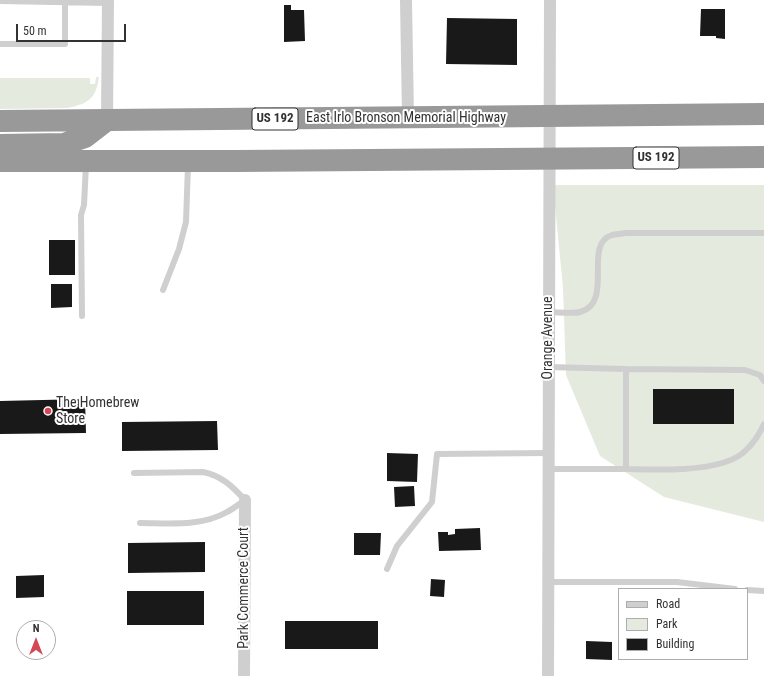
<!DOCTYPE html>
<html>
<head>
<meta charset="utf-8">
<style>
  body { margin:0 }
  #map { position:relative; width:764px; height:676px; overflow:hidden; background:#fff; font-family:"Roboto Condensed",sans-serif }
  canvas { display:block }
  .legend { position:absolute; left:618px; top:588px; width:130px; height:72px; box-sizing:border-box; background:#fff; border:1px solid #adadad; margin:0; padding:5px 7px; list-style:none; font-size:12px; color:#323232 }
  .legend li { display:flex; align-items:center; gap:8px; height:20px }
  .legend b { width:20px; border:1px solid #adadad }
  .north { position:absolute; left:16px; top:620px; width:40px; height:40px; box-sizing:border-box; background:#fff; border:1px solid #adadad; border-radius:50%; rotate:0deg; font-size:11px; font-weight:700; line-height:16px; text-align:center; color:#323232 }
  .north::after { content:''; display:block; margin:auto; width:14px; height:18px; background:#d64654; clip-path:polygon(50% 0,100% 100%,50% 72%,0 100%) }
  .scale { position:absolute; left:16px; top:24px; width:110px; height:18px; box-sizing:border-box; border:2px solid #323232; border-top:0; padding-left:5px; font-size:12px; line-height:14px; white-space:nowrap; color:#323232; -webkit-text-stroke:3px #fff; paint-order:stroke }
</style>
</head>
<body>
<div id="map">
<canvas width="764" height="676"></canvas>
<ul class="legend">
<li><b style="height:5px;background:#cfcfcf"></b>Road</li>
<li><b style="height:11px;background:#e5eade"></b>Park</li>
<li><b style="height:11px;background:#191919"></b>Building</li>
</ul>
<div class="north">N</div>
<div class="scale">50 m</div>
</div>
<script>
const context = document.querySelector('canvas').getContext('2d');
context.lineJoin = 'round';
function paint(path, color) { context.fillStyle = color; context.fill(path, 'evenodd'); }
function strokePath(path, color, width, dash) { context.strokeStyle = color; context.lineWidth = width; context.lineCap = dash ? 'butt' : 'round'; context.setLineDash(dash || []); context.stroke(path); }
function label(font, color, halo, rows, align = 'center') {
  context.font = font + ' "Roboto Condensed",sans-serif'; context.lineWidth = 4; context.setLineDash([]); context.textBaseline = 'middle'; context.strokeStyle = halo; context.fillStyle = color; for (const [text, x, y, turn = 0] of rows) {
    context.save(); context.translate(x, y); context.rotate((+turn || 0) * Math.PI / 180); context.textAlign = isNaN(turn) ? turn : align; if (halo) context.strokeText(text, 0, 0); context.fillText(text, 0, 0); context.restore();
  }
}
const green = new Path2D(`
  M96 77H99C96 99 88 104 67 108L0 109V78H90V84H95Z
  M553 185H764V522L664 497 600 456 566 375 563 288Z`);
const building = new Path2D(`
  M284 5H291V10H304L305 41 284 42Z
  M701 9H725V39L716 38V36H700Z
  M447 18 517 19V65L446 64Z
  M49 240H75V275H49Z
  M51 284H72V307L51 308Z
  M653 389H734V424H653Z
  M85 399 86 433 0 434V401Z
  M217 421 218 450 122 451V422Z
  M387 453 418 454 417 482 387 481Z
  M414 486 415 506 395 507 394 487Z
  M480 528 481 550 439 551 438 532H448V535L455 534V529Z
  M354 533H381L380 555H354Z
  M205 542V572L128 573V543Z
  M44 575V597L16 598V576Z
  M431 579 445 580 444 597 430 596Z
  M127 591H204V625H127Z
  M285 621H378V649H285Z
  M586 641 612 642V660L586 659Z`);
const lane = new Path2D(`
  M0 1 108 3
  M0 44H65V0
  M163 290 179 249 186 222 188 165
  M549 312C557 312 572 314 580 312 615 303 582 244 612 235 616 234 621 234 625 233H764
  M82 316 81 215 84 205 86 165
  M548 367 626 369V469H548
  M626 369 745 370 760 375 764 381
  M626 469C657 470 710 472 737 457 749 450 758 437 764 424
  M134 473 203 472C222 476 232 486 245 500 239 504 233 509 227 512 201 527 168 523 140 523
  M387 569 397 546 432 502 437 454 548 453
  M548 582H677L735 589
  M747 590 764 591`);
const street = new Path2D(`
  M406 0 408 117
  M107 120 108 0
  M244 676 245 500
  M548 676 550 0`);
const highway = new Path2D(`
  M0 121 764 114
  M0 145 64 144 85 137 107 120
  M0 161H237L764 157`);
const markers = [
  [48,411,4,"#d64654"]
];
const shields = [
  [275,119,46],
  [656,158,46]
];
const shieldNames = [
  ["US 192",275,119],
  ["US 192",656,158]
];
const streetNames = [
  ["East Irlo Bronson Memorial Highway",406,118],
  ["Orange Avenue",548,338,-90],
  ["Park Commerce Court",244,588,-90]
];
const poiNames = [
  ["The Homebrew",56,403],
  ["Store",56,419]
];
paint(green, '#e5eade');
paint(building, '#191919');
strokePath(lane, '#cfcfcf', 6);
strokePath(street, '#cfcfcf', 12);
strokePath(highway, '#999', 22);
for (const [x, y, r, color] of markers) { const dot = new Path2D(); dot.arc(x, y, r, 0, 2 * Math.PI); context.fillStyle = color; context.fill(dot); strokePath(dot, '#fff', 1.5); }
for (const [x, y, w] of shields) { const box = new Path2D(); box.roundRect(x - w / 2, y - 11, w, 22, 3); context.fillStyle = '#fff'; context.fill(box); strokePath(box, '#323232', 1); }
label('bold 13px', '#323232', null, shieldNames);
label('14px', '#323232', '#fff', streetNames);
label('14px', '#323232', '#fff', poiNames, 'left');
</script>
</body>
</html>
